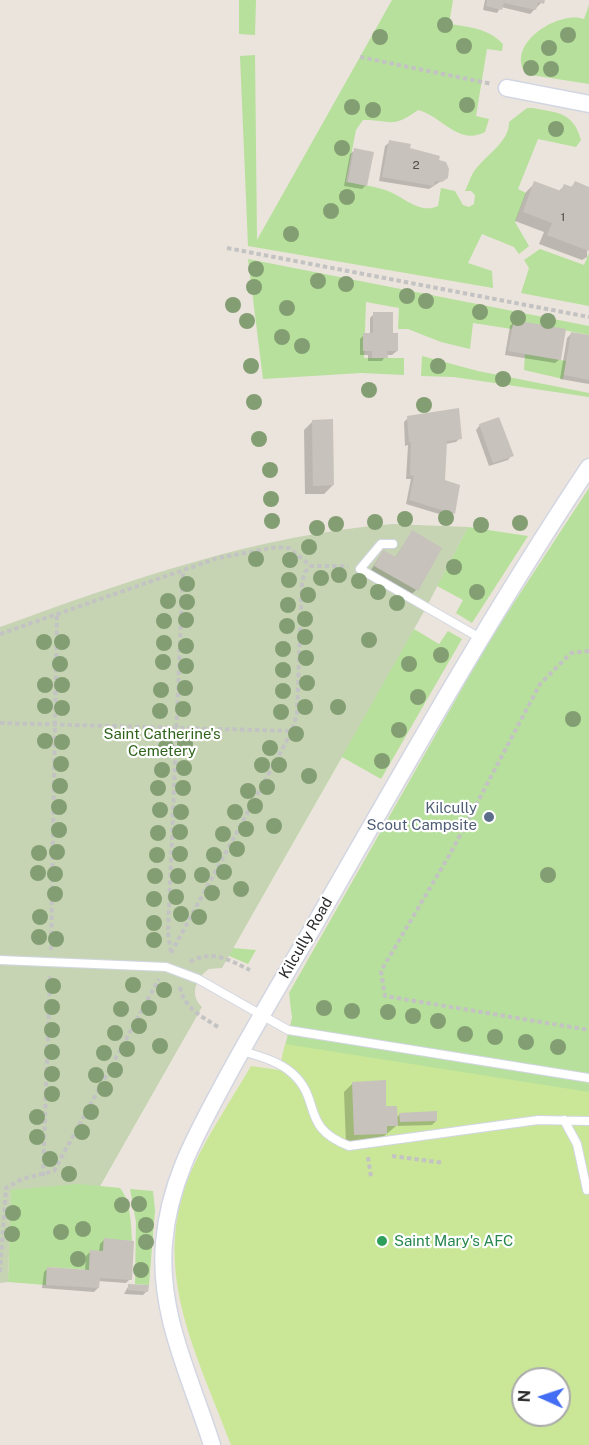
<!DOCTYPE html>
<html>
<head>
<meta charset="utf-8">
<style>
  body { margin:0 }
  #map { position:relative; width:589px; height:1445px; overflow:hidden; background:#ebe4dc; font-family:"Public Sans",sans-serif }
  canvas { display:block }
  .north { position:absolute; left:511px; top:1367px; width:60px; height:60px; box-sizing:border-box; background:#fff; border:2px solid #aaa; border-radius:50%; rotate:273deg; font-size:16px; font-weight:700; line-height:24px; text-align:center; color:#2a2a2a }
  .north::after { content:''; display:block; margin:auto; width:21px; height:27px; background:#436df2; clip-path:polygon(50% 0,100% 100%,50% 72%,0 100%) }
</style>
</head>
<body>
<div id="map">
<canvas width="589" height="1445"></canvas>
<div class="north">N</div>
</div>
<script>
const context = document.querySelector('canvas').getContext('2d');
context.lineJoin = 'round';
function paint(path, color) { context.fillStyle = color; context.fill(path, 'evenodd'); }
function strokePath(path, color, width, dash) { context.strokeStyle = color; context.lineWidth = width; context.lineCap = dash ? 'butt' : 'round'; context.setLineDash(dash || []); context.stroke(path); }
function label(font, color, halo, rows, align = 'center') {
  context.font = font + ' "Public Sans",sans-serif'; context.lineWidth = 4.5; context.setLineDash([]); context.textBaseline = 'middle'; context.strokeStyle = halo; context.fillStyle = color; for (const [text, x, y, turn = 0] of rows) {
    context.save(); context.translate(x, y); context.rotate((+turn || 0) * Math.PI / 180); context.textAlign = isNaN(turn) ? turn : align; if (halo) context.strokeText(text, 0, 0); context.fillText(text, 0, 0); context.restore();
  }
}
const green = new Path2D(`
  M239 0H256L255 35 239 34Z
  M392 0H453L449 24C469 27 488 28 503 44L502 51 487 49 476 116 489 119 485 132C458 146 442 116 418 110 392 129 393 120 363 120L356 130 346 182C359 184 372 186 385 190 402 195 419 215 438 206L441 188 455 191 463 205 469 207 474 204 475 195 471 191H465C468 185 470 178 473 173 483 157 510 142 509 122L527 108H533C559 113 573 112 581 140L576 147 538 139 518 189 526 193 515 222 529 246 519 254 514 247 482 234 468 263 492 271 493 288 248 246 240 56 255 55 257 240Z
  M589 5V84L531 75 524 71C508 41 561 10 584 19Z
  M540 249 584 265 589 253V306L521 293 529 268 524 260Z
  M248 259 589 326V335L514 320 512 329 473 323 470 349 441 342 408 329H398L399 308 366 302 364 358H404V375L361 373 263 379Z
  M525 354 566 361 563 379 524 370Z
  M422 356 478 371 589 393V397L454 377 421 376Z
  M589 488V1116L282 1058 292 1018 289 993 489 641Z
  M468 527 528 536 472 623 456 613 463 600 437 586Z
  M414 629 439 644 448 631 462 639 381 779 342 757 233 948 256 950 248 964 222 953Z
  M196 1017 100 1186 120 1188C131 1202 131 1224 132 1241L104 1239 103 1251H90L89 1270 47 1267 46 1285 8 1282 11 1190Z
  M130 1189 153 1191 155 1210 149 1285 135 1284 136 1222Z`);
const cemetery = new Path2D(`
  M392 524 468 527 426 608 222 968 209 969C196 978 189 995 202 1007L100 1186 77 1184 11 1190 8 1282 0 1283V627C127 581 256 535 392 524Z`);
const pitch = new Path2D(`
  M285 1044 589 1092V1445H231C196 1351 147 1265 194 1165 210 1131 232 1099 251 1066L279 1070ZM523 1379H559V1415H523Z`);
const shadow = new Path2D(`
  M485 0H544L530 14 501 7 497 13 483 10Z
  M390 142 437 162 446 178 429 189 379 181 385 146Z
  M355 150 366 185 362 189 344 186 350 154Z
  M535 183 558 192 564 186 570 188 575 183 589 188 587 257 582 260 539 244 544 232 515 221 526 192Z
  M374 314 397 351 392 355H386L382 361H368V355H360V339L364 335H370V318Z
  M514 322 560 359 555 363 505 355 510 326Z
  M571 334 589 337V384L560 379 567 338Z
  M408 418 460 438 456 442 446 444 444 481 453 513 449 517 406 504 411 479H406L408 445 405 446 404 422Z
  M313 421 333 485 324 494H305L304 430Z
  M480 425 512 455 508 460 489 466 476 430Z
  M412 532 416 590 412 594 371 570 383 551 395 558Z
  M353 1083 396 1118 400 1114 436 1121 432 1125 396 1126 377 1142 346 1143 344 1092Z
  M104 1240 130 1279 126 1283 98 1281V1288L94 1292 42 1288 44 1272 48 1268 85 1271 86 1256 90 1252H99L100 1244Z
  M129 1285 147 1291 143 1295 124 1294Z`);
const building = new Path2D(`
  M487 0H545L544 4 538 2 536 10 504 3 502 10 486 6Z
  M389 140 411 144 410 148 440 156 439 160 446 162 449 169 448 178 442 182 435 181 434 186 382 177Z
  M354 148 374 152 367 186 348 182Z
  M534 181 561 191 564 184 572 187 575 181 589 187V251L547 235 552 223 523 212Z
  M373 312H393V333H398V351H387L388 358H372V351H363V333H373Z
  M514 320 566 329 561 360 508 351Z
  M571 332 589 335V380L564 375Z
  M459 408 462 439 447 441 445 480 460 485 455 514 409 500 414 476 410 475 411 442H409L407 416Z
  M499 417 514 456 493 463 479 424Z
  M333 419 334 485 313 486 312 420Z
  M412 530 442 548 418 591 374 566 383 550 396 557Z
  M386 1080V1106H397L398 1126H387V1134L354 1135 352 1082Z
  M437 1111V1121L400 1122 399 1113Z
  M104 1238 134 1241 132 1280 100 1278 99 1288 46 1285 47 1267 89 1270 90 1250 103 1251Z
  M128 1284 149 1285 148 1292 128 1290Z`);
const path = new Path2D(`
  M360 57 492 84
  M227 248 589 317
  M0 634 218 558 277 547 289 548 311 566H348
  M589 651 571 653 540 684 450 854 381 971 385 996 589 1030
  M0 723 292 731
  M51 950 57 613
  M171 952 168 934 183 570
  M171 953 292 731 297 714 302 582 305 572 311 566
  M190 962C212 949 229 960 250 970
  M180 987C184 1008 201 1016 218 1027
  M392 1156 444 1163
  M368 1157 371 1177
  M43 1176 50 976
  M0 1272 6 1188 22 1179 54 1171 159 979`);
const service = new Path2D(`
  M393 544H381L360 569 480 638
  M0 960 166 967 198 979 288 1030 589 1078
  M242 1051C259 1056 279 1061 293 1074 322 1101 300 1127 349 1146L538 1120 589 1121
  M564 1120 577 1144 587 1190`);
const minor = new Path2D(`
  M507 88 589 104
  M212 1445C191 1378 158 1315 164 1243 169 1181 197 1133 226 1079 253 1029 282 980 311 931 401 774 489 617 589 467`);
const trees = [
  [445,25],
  [568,35],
  [380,37],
  [464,46],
  [549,48],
  [531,68],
  [551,69],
  [467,105],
  [352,107],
  [373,110],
  [556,129],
  [342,148],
  [347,197],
  [331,211],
  [291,234],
  [256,269],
  [318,281],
  [346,284],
  [254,287],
  [407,296],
  [426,301],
  [233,305],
  [287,308],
  [480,312],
  [518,318],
  [247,321],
  [548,321],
  [282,337],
  [302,346],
  [251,366],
  [438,366],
  [503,379],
  [369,390],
  [254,402],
  [424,405],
  [259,439],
  [270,470],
  [271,499],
  [446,518],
  [405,519],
  [272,521],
  [375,522],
  [520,523],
  [336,524],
  [481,525],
  [317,528],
  [309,547],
  [256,559],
  [290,560],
  [454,567],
  [339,575],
  [321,578],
  [289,580],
  [359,581],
  [187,584],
  [378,592],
  [477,592],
  [308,595],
  [168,601],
  [187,602],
  [397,603],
  [288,605],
  [305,619],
  [186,620],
  [164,621],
  [287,626],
  [305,637],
  [369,640],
  [44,642],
  [62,642],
  [164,643],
  [186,646],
  [283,649],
  [441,655],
  [306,658],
  [163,662],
  [60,664],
  [409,664],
  [186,666],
  [283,670],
  [307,683],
  [45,685],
  [62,685],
  [185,688],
  [161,690],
  [283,691],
  [418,697],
  [45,706],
  [305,707],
  [338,707],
  [62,708],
  [183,709],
  [160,711],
  [281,712],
  [573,719],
  [399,730],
  [296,734],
  [45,741],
  [62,742],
  [185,744],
  [166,747],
  [270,748],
  [382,761],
  [61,764],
  [262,765],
  [279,765],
  [184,768],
  [162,770],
  [309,776],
  [60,786],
  [267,787],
  [158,788],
  [183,788],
  [248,791],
  [255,806],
  [59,807],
  [160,810],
  [181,812],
  [235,812],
  [274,826],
  [246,829],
  [59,830],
  [180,832],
  [158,833],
  [223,834],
  [237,849],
  [57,852],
  [39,853],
  [180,854],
  [157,855],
  [214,855],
  [224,872],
  [38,873],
  [55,874],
  [202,875],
  [548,875],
  [155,876],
  [178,876],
  [241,889],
  [212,893],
  [55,894],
  [176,897],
  [154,899],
  [181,914],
  [40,917],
  [199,917],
  [154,923],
  [39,937],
  [56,939],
  [154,940],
  [133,985],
  [53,986],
  [164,990],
  [52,1007],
  [149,1008],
  [324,1008],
  [121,1009],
  [352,1011],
  [388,1012],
  [413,1016],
  [438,1021],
  [139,1026],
  [52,1030],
  [115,1033],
  [465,1034],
  [495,1037],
  [526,1042],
  [160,1046],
  [558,1047],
  [127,1049],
  [52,1052],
  [104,1053],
  [115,1070],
  [52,1074],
  [96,1075],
  [105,1089],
  [52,1094],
  [91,1112],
  [37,1117],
  [82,1132],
  [37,1137],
  [50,1159],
  [69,1174],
  [139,1204],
  [122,1205],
  [13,1213],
  [146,1225],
  [83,1229],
  [61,1232],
  [12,1234],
  [146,1242],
  [78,1259],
  [141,1270]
];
const markers = [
  [489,817,6,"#5c6f8a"],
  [382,1241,6,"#2e9e5b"]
];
const numberNames = [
  ["2",416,165],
  ["1",563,217]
];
const parkNames = [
  ["Saint Catherine's",162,734],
  ["Cemetery",162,751]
];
const serviceNames = [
  ["Kilcully",477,808],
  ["Scout Campsite",477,825]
];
const streetNames = [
  ["Kilcully Road",306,938,-60]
];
const leisureNames = [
  ["Saint Mary's AFC",394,1241]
];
paint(green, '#b6e09b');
paint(cemetery, '#c6d4b4');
paint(pitch, '#c9e797');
paint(shadow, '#0003');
paint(building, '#c7c2bb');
strokePath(service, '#d2d6e2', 10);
strokePath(minor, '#d2d6e2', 19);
strokePath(path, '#c3c3c3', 4, [4.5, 3]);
strokePath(service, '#fff', 8);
strokePath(minor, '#fff', 16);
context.fillStyle = '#849e73';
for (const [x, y] of trees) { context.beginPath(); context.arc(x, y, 8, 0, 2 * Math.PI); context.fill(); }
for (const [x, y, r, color] of markers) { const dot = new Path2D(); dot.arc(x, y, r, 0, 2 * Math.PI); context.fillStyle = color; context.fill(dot); strokePath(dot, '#fff', 2); }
label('12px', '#51504e', null, numberNames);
label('15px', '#30641d', '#fff', parkNames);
label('15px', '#4e5e75', '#fff', serviceNames, 'right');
label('15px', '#2a2a2a', '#fff', streetNames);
label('15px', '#27864d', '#fff', leisureNames, 'left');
</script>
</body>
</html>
